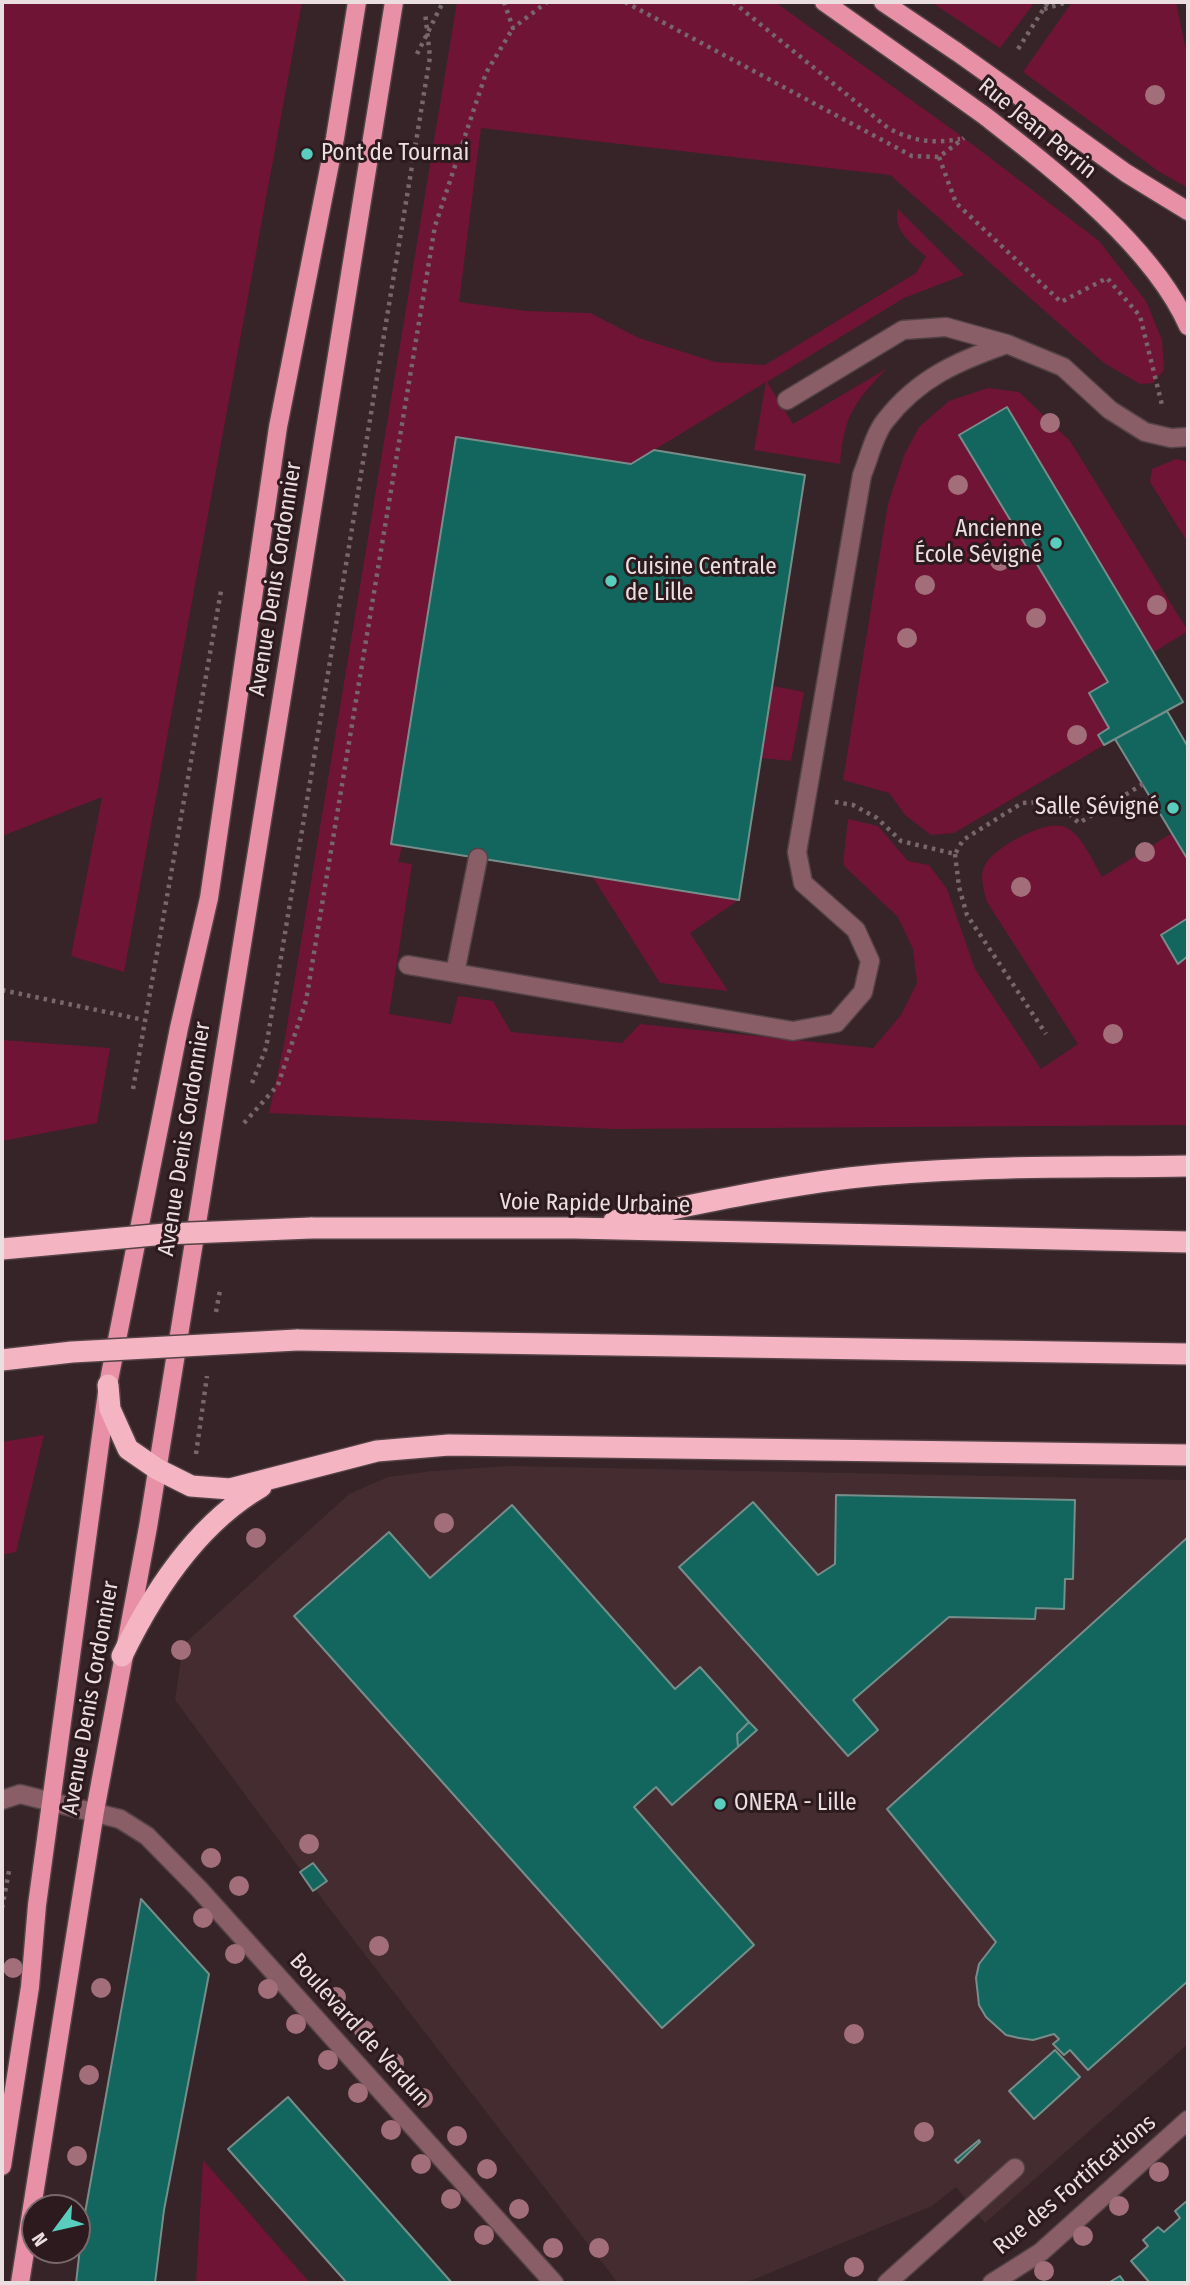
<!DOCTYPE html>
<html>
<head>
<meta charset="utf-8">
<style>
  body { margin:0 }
  #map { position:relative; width:1190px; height:2285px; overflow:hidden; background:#362428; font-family:"Fira Sans Condensed",sans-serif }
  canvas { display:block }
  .frame { position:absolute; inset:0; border:4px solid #ebdee1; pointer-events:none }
  .north { position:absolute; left:21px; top:2194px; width:70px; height:70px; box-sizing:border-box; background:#2c1a1e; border:2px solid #78686c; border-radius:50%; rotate:237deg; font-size:19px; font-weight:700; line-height:28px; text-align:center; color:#ebdee1 }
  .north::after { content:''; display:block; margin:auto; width:24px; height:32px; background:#59cebe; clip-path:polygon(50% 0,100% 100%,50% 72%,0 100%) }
</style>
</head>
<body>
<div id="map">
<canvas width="1190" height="2285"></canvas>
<div class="frame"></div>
<div class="north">N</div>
</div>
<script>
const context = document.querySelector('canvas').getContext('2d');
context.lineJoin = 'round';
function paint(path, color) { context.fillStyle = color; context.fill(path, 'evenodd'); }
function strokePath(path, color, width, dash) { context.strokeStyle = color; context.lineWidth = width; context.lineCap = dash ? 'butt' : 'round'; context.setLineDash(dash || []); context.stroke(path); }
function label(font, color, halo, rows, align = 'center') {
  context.font = font + ' "Fira Sans Condensed",sans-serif'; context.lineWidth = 6; context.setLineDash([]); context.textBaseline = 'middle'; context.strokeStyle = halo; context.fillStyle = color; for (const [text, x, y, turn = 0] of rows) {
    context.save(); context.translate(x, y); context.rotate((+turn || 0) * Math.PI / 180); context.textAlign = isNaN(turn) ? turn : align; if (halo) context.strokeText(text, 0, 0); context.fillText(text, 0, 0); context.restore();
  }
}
const built = new Path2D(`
  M508 1466 1188 1480V2044L985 2223 956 2187 932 2206 745 2283H618L329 1908 175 1700 183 1645 349 1494 388 1477 432 1471Z`);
const green = new Path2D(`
  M2 2H302L124 972 71 956 102 797 2 836Z
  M457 2H775L964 138 1099 241 1146 301 1162 340 1164 370 1153 383 1140 384 1104 363 890 175 481 128 459 302 527 311 590 313 639 338 715 362 765 365 916 273 926 257C911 242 892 231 898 209L964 275 904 298 767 382 793 424 886 369C853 404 844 416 840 464L754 450 766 382 631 464 456 437 391 844 402 846 398 862 412 864 389 1014 451 1024 458 996 493 1001 511 1032 622 1043 640 1024 873 1048 901 1015 917 983 913 949 898 917 843 865 848 819 878 826 908 861 929 865 947 889 975 969 1041 1069 1078 1044 987 902C984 891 979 876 985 865 993 848 1043 821 1062 826 1080 830 1093 862 1102 877L1172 833 1188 860V1125L613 1129 269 1113 284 1044Z
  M931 2H1035L1000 48Z
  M1072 2H1176L1188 60V188L1158 171 1023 72Z
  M988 388 1019 392 1070 441 1188 631 1154 652 1007 408 959 435 1108 682 1089 693 1109 728 1098 735 1104 745 954 833 931 835 905 815 889 793 843 780 888 504 904 455 919 427 949 401Z
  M1176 459 1188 462V543L1150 482 1152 469Z
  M773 686 804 692 791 761 762 758Z
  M592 876 739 900 690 933 728 991 660 983Z
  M2 1040 110 1048 97 1123 2 1141Z
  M44 1435 16 1552 2 1555V1442Z
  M203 2160 310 2283H196Z`);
const building = new Path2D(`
  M1007 407 1183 702 1104 745 1098 735 1109 728 1089 693 1108 682 959 435Z
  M456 437 631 464 654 450 805 475 739 900 391 844Z
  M1167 711 1188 747V860L1115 739Z
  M1188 918V956L1178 964 1161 935Z
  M836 1495 1075 1500 1073 1579H1065L1064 1609 1036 1608 1035 1619 949 1617 853 1700 878 1730 848 1756 679 1567 753 1502 818 1575 835 1564Z
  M512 1505 675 1689 700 1667 749 1722 737 1734 738 1747 672 1805 656 1787 634 1807 754 1945 662 2028 294 1616 389 1532 430 1578Z
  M1188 1537V1981L1088 2070 1070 2050 1064 2055 1053 2044 1059 2039 1054 2034 1033 2040 1019 2038 1006 2035 986 2017 979 2005 976 1978 979 1964 996 1942 887 1809Z
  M749 1722 757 1730 738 1747 737 1734Z
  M313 1863 327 1881 313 1891 300 1872Z
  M141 1899 209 1974 164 2210 155 2283H76L82 2230Z
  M1055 2050 1080 2077 1034 2119 1009 2091Z
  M288 2097 452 2283H347L228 2149Z
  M979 2140 980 2142 958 2163 955 2160Z
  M1188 2200V2283H1150L1131 2261 1148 2246 1143 2240 1151 2233 1158 2227 1164 2232 1180 2218 1175 2211Z
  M1120 2276 1125 2283H1108Z`);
const path = new Path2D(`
  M504 2 513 28 547 2
  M625 2 912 156 939 157 964 138
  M733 2 888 128C913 141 932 144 960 139
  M1044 9 1067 2
  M1018 49 1048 2
  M417 54 443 2
  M939 157 956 203 1061 302 1107 278 1140 316 1162 405
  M835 802 853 805 877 818 901 841 955 854 963 840 1022 803 1054 801 1079 823 1143 784
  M955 854 959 887 967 915 1046 1034
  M2 990 144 1020
  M252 1083 266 1048 430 57 425 12
  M133 1089 221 591
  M244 1123 278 1085 306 1001 435 226 486 73 513 28
  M216 1312 220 1290
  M196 1454 207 1376
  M2 1908 9 1871`);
const lane = new Path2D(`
  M787 400 903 330 946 327 1007 344
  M408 965 793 1031 836 1023 863 992 870 961 856 930 803 883 797 852 862 475C869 458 874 435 885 421 918 378 958 361 1007 344L1063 367 1110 410 1145 432 1171 438 1188 437
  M455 973 478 858
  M2 1800 20 1794 120 1819
  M887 2283 1015 2168`);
const street = new Path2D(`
  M120 1819 147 1836 199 1889 554 2283
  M992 2283 1041 2252 1188 2120`);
const primary = new Path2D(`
  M824 2 936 81
  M883 2 957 52
  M1009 89 1126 173 1188 211
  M985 116C1054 170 1152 245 1188 326
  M2 2166 30 1987 37 1905 108 1385 179 1028 209 898 278 427 335 138 357 2
  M20 2283 95 1811 148 1527 394 2`);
const highway = new Path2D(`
  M614 1221C692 1205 769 1188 849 1178 961 1165 1075 1168 1188 1166
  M311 1228H574L1188 1242
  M297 1340 1188 1354
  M108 1385 110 1409 128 1449 157 1469 191 1486 230 1489 377 1451 449 1445 1188 1455
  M122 1656C153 1592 197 1524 261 1487`);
const primaryBridge = new Path2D(`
  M957 52 1009 89
  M936 81 985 116`);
const highwayBridge = new Path2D(`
  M2 1249 165 1234 311 1228
  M2 1360 72 1352 297 1340`);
const trees = [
  [1155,95],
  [1050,423],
  [958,485],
  [1000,561],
  [925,585],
  [1157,605],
  [1036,618],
  [907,638],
  [1077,735],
  [1145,852],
  [1021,887],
  [1113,1034],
  [444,1523],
  [256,1538],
  [181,1650],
  [309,1844],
  [211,1858],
  [239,1886],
  [203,1918],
  [379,1946],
  [235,1954],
  [13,1968],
  [101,1988],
  [268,1989],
  [336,1997],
  [296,2024],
  [364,2030],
  [854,2034],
  [328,2060],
  [394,2063],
  [89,2075],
  [358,2093],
  [423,2098],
  [391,2130],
  [924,2132],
  [457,2136],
  [77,2156],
  [421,2164],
  [487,2169],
  [1159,2172],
  [451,2199],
  [1119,2206],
  [519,2209],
  [484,2235],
  [1083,2236],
  [553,2248],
  [599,2248],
  [854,2267],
  [1044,2271]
];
const markers = [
  [307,154,7,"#59cebe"],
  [1056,543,7,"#59cebe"],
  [611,581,7,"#59cebe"],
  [1173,808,7,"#59cebe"],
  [720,1804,7,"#59cebe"]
];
const streetNames = [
  ["Rue Jean Perrin",1037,129,39],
  ["Avenue Denis Cordonnier",276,579,-81],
  ["Avenue Denis Cordonnier",185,1139,-81],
  ["Voie Rapide Urbaine",595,1204,1],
  ["Avenue Denis Cordonnier",91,1698,-80],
  ["Boulevard de Verdun",359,2030,48],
  ["Rue des Fortifications",1075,2185,-40]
];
const poiNames = [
  ["Pont de Tournai",321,154],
  ["Ancienne",1042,530,"right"],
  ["École Sévigné",1042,556,"right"],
  ["Cuisine Centrale",625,568],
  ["de Lille",625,594],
  ["Salle Sévigné",1159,808,"right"],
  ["ONERA - Lille",734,1804]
];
paint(built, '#442c31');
paint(green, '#6f1435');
paint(building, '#13665d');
strokePath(building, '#768e8a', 2);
strokePath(lane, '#534246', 21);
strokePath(street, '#534246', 21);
strokePath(primary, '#534246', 21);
strokePath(highway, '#534246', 24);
strokePath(path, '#77676a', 4.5, [3.5, 5]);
strokePath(lane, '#895e67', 18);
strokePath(street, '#895e67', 18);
strokePath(primary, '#e890a5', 18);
strokePath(highway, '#f4b4c1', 21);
strokePath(primaryBridge, '#534246', 21, []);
strokePath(highwayBridge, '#534246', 24, []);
strokePath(primaryBridge, '#e890a5', 18);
strokePath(highwayBridge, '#f4b4c1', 21);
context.fillStyle = '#a26e7a';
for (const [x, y] of trees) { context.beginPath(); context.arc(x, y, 10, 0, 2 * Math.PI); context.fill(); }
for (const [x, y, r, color] of markers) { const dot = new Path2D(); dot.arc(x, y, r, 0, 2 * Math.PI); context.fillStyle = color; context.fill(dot); strokePath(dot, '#2c1a1e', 2.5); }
label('23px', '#ebdee1', '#2c1a1e', streetNames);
label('23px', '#ebdee1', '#2c1a1e', poiNames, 'left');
</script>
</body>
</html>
